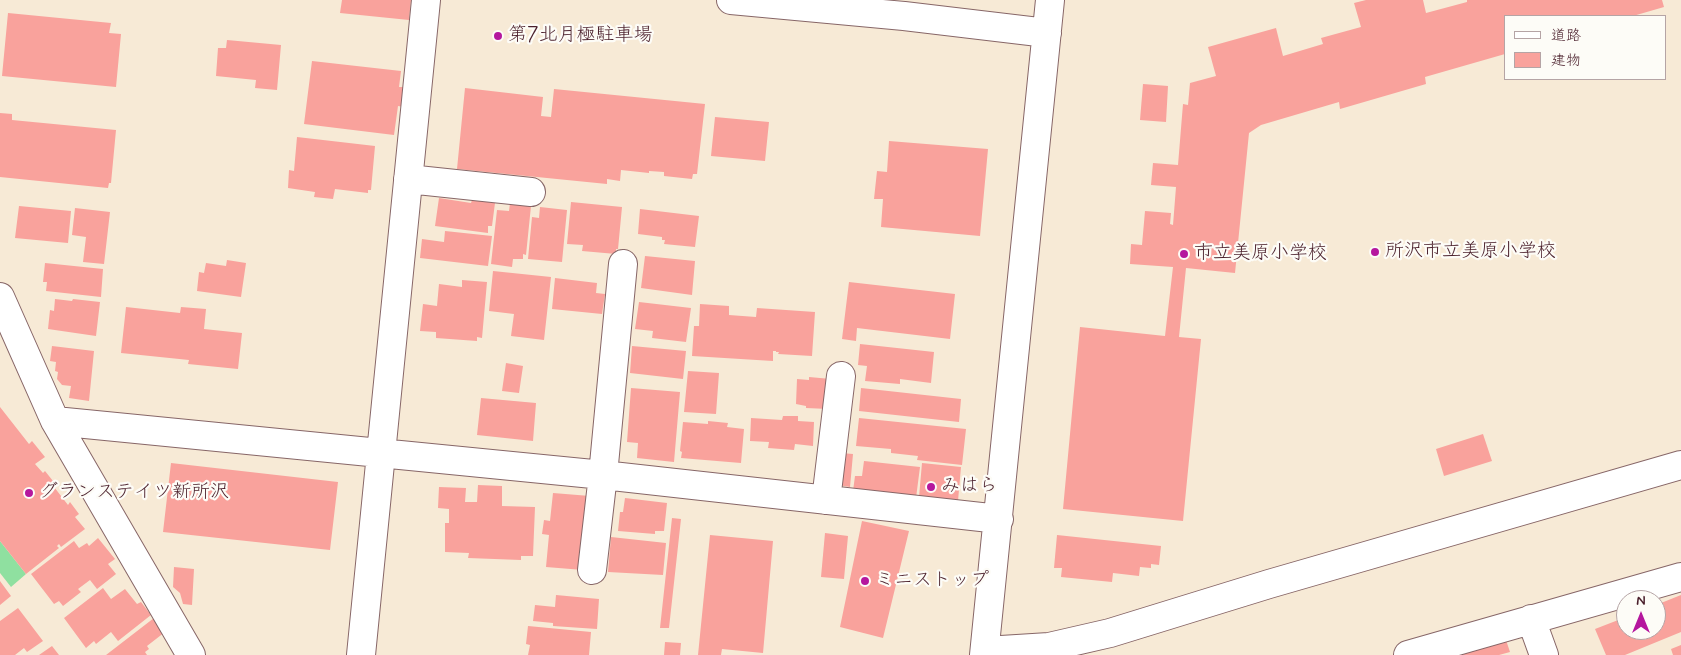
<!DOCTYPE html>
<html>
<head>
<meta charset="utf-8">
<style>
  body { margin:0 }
  #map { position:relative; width:1681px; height:655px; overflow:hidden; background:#f7ead6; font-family:Mynerve,"Klee One",sans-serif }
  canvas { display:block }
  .legend { position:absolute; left:1504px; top:15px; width:162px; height:65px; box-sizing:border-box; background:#fdfcf7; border:1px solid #b5a4a5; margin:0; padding:6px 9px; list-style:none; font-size:15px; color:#4a1f2b }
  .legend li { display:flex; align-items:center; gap:10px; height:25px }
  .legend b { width:25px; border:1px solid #b5a4a5 }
  .north { position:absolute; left:1616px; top:590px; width:50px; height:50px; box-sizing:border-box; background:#fdfcf7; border:1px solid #b5a4a5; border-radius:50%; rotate:0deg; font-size:14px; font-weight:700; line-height:20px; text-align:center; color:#4a1f2b }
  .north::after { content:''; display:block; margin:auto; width:18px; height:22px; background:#b5179e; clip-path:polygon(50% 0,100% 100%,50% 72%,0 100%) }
</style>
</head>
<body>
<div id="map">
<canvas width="1681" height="655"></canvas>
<ul class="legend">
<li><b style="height:6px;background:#fff"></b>道路</li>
<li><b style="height:14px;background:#f9a29c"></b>建物</li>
</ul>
<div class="north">N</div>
</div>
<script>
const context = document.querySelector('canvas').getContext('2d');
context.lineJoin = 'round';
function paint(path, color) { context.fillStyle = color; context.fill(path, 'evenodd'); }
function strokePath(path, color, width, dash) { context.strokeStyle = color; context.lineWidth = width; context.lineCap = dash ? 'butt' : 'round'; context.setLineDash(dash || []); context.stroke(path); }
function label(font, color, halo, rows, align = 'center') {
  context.font = font + ' Mynerve,"Klee One",sans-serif'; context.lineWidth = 4.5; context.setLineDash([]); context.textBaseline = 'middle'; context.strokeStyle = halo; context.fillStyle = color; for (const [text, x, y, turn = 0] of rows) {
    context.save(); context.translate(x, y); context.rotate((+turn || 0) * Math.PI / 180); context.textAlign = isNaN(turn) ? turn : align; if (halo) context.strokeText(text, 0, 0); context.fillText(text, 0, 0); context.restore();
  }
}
const green = new Path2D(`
  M0 541 26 574 11 587 0 573Z`);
const building = new Path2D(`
  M342 0H411L409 20 340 13Z
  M1366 0H1423L1426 13 1467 2V0H1662L1664 7 1633 16H1505V54L1425 77 1426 84 1340 109 1339 102 1261 125 1249 133 1235 273 1186 268 1179 337 1201 339 1183 521 1063 509 1080 327 1165 336 1173 267 1130 264 1131 244 1142 245 1145 211 1171 213 1170 224 1173 225 1176 187 1151 185 1153 163 1178 165 1183 104 1188 105 1190 83 1216 76 1208 47 1276 28 1283 56 1323 44 1321 38 1361 27 1354 3Z
  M8 13 111 23 109 33 121 34 116 87 2 76Z
  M227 40 281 45 277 90 255 88 256 80 216 76 218 48H226Z
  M312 61 401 71 399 87H407L404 107 398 106 394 135 304 124Z
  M1143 84 1168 86 1166 122 1140 120Z
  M465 88 543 97 541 116 551 117 554 89 705 104 697 174H693L692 179 664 176V172L649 171V173L621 170 620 181 607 179V184L457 169Z
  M0 113 12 114V120L116 130 111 183H109L108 188 0 177Z
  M715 117 769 122 765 161 711 156Z
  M297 137 375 146 371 190H368V193L335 189 333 199 314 197 315 192 288 188 289 170 294 171Z
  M889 141 988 149 980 236 881 227 883 199H874L877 171 887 172Z
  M439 198 471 203 472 200 495 203 492 226H488V233L435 226Z
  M571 202 622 207 618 249H616V254L582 251 583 245 567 244Z
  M510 203 531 206 526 255 523 254V259H513L512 267 491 264 497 210 509 211Z
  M19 206 71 211 68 243 15 238Z
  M540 207 567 210 562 262 528 259 532 217 539 218Z
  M75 208 110 212 104 264 83 262 86 237 72 235Z
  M640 209 699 216 695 247 664 244 665 240H662V237L638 234Z
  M445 231 492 236 488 266 420 258 422 239 444 242Z
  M645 256 695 261 692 295 641 288Z
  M227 260 246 263 241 297 197 291 199 272 204 273 206 263 226 266Z
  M45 263 103 269 101 297 46 291 47 282H43Z
  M493 271 551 277 544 340 511 336 514 314 489 311Z
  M555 278 597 283 596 293 605 294 602 314 552 309Z
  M462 280 487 282 482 338 477 337V341L436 338V332L420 331 423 304 437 306 439 284 462 287Z
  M849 282 955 294 950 339 857 328 856 341 842 339Z
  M55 299 72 301 73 299 100 302 96 336 48 329 50 310 54 311Z
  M639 302 691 308 686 342 652 338 653 331 635 329Z
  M700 304 729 306V315L756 317 757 308 815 312 812 356 778 354 779 352H776V351H773V361L692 356 694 326H699Z
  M126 307 180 313 181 307 206 309 204 329 242 333 238 369 188 364 189 360 121 353Z
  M860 344 934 352 931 383 900 379V384L865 381 867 366 858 365Z
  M52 346 94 351 89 401 69 398 71 386 62 385 57 379 58 372 55 371 56 362 50 361Z
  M632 346 686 351 683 379 630 373Z
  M506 363 523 366 519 393 502 391Z
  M688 371 719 373 716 414 684 412Z
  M809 377 831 379 828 409 806 408V406L796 404 797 379 809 380Z
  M631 388 680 392 674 462 637 458 638 443 627 442Z
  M861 388 961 399 959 422 859 411Z
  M481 398 536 403 533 441 477 435Z
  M0 407 29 444 32 441 45 457 35 464 43 473 45 471 53 481 51 483 68 505 70 502 79 514 75 517 85 529 61 547 59 544 57 546 59 548 26 574 0 541Z
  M783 416H798V421L814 422 813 446 795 444 794 450 768 448 769 442 750 441 751 418 782 420Z
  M859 418 966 429 962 465 917 460 918 456 891 453V449L856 446Z
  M708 421 728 423 727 427 744 429 741 463 681 458 682 452 680 451 683 422 708 424Z
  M1483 434 1492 461 1444 476 1436 449Z
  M841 453 853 454 850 487 838 485Z
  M864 461 920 467 916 498 853 491 855 476H862Z
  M171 463 338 482 330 550 163 532Z
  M922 463 961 467 958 501 919 497Z
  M478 485 502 486V506L535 507 533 556H521V560L468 558 469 553 445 552V523H449V509L438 508 439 487 466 488 465 502H477Z
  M553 493 590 496 583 570 546 567 549 535 542 534 544 520 550 521Z
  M625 498 667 503 664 531H655V534L618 531 620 512H623Z
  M672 518 681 519 669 628H660Z
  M862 521 909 531 883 638 840 627Z
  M825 533 848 536 844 579 821 577Z
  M710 535 773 541 763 653 722 649 721 655H698Z
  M1057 535 1161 546 1159 565 1151 564V568L1140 567 1139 576 1113 573 1112 582 1061 577 1062 568H1054Z
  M611 537 666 543 663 575 608 572Z
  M98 538 115 559 108 564 116 574 97 589 90 580 78 589 81 592 63 606 59 601 54 604 31 574 74 541 79 548 87 543 89 546Z
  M174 567 194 569 192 605 183 604 180 593 173 587Z
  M0 581 11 596 0 605Z
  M103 588 111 599 125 589 137 604 141 602 151 615 118 641 111 632 96 644 94 641 86 648 64 618Z
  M556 595 599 599 597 629 553 626V623L533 621 535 605 555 607Z
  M1681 595V632L1625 655H1606L1595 629 1626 617V630H1656V605Z
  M18 608 43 641 27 652 24 648 15 655H0V621Z
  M154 618 165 632 147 646 149 649 145 652 147 655H106Z
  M528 626 591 632 589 655H528L530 645 526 644Z
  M1506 640 1510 652 1499 655H1463V653Z
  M665 642 681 643 680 655H664Z
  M1681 645V655H1673L1671 649Z
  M52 646 59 655H39Z`);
const minor = new Path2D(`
  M731 0 904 16 1047 33
  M408 179 531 192
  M0 297 55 421 191 655
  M55 421 603 475 999 519
  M826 500 841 376
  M592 570 603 475 623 264
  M1531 619 1544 655
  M985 651 1049 647 1110 633 1269 584 1681 465
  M361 655 426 0
  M984 655 1050 0
  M1408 655 1681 577`);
const markers = [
  [498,36,5,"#b5179e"],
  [1375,252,5,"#b5179e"],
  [1184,254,5,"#b5179e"],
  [931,487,5,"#b5179e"],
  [29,493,5,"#b5179e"],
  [865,581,5,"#b5179e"]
];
const poiNames = [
  ["第7北月極駐車場",508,36],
  ["所沢市立美原小学校",1385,252],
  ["市立美原小学校",1194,254],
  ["みはら",941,487],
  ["グランステイツ新所沢",39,493],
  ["ミニストップ",875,581]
];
paint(green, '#8fe0a0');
paint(building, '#f9a29c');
strokePath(minor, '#876667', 30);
strokePath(minor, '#fff', 28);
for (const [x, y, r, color] of markers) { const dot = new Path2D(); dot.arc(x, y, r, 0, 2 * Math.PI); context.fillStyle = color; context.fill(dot); strokePath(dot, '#fdfcf7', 2); }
label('19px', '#4a1f2b', '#fdfcf7', poiNames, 'left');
</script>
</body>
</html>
